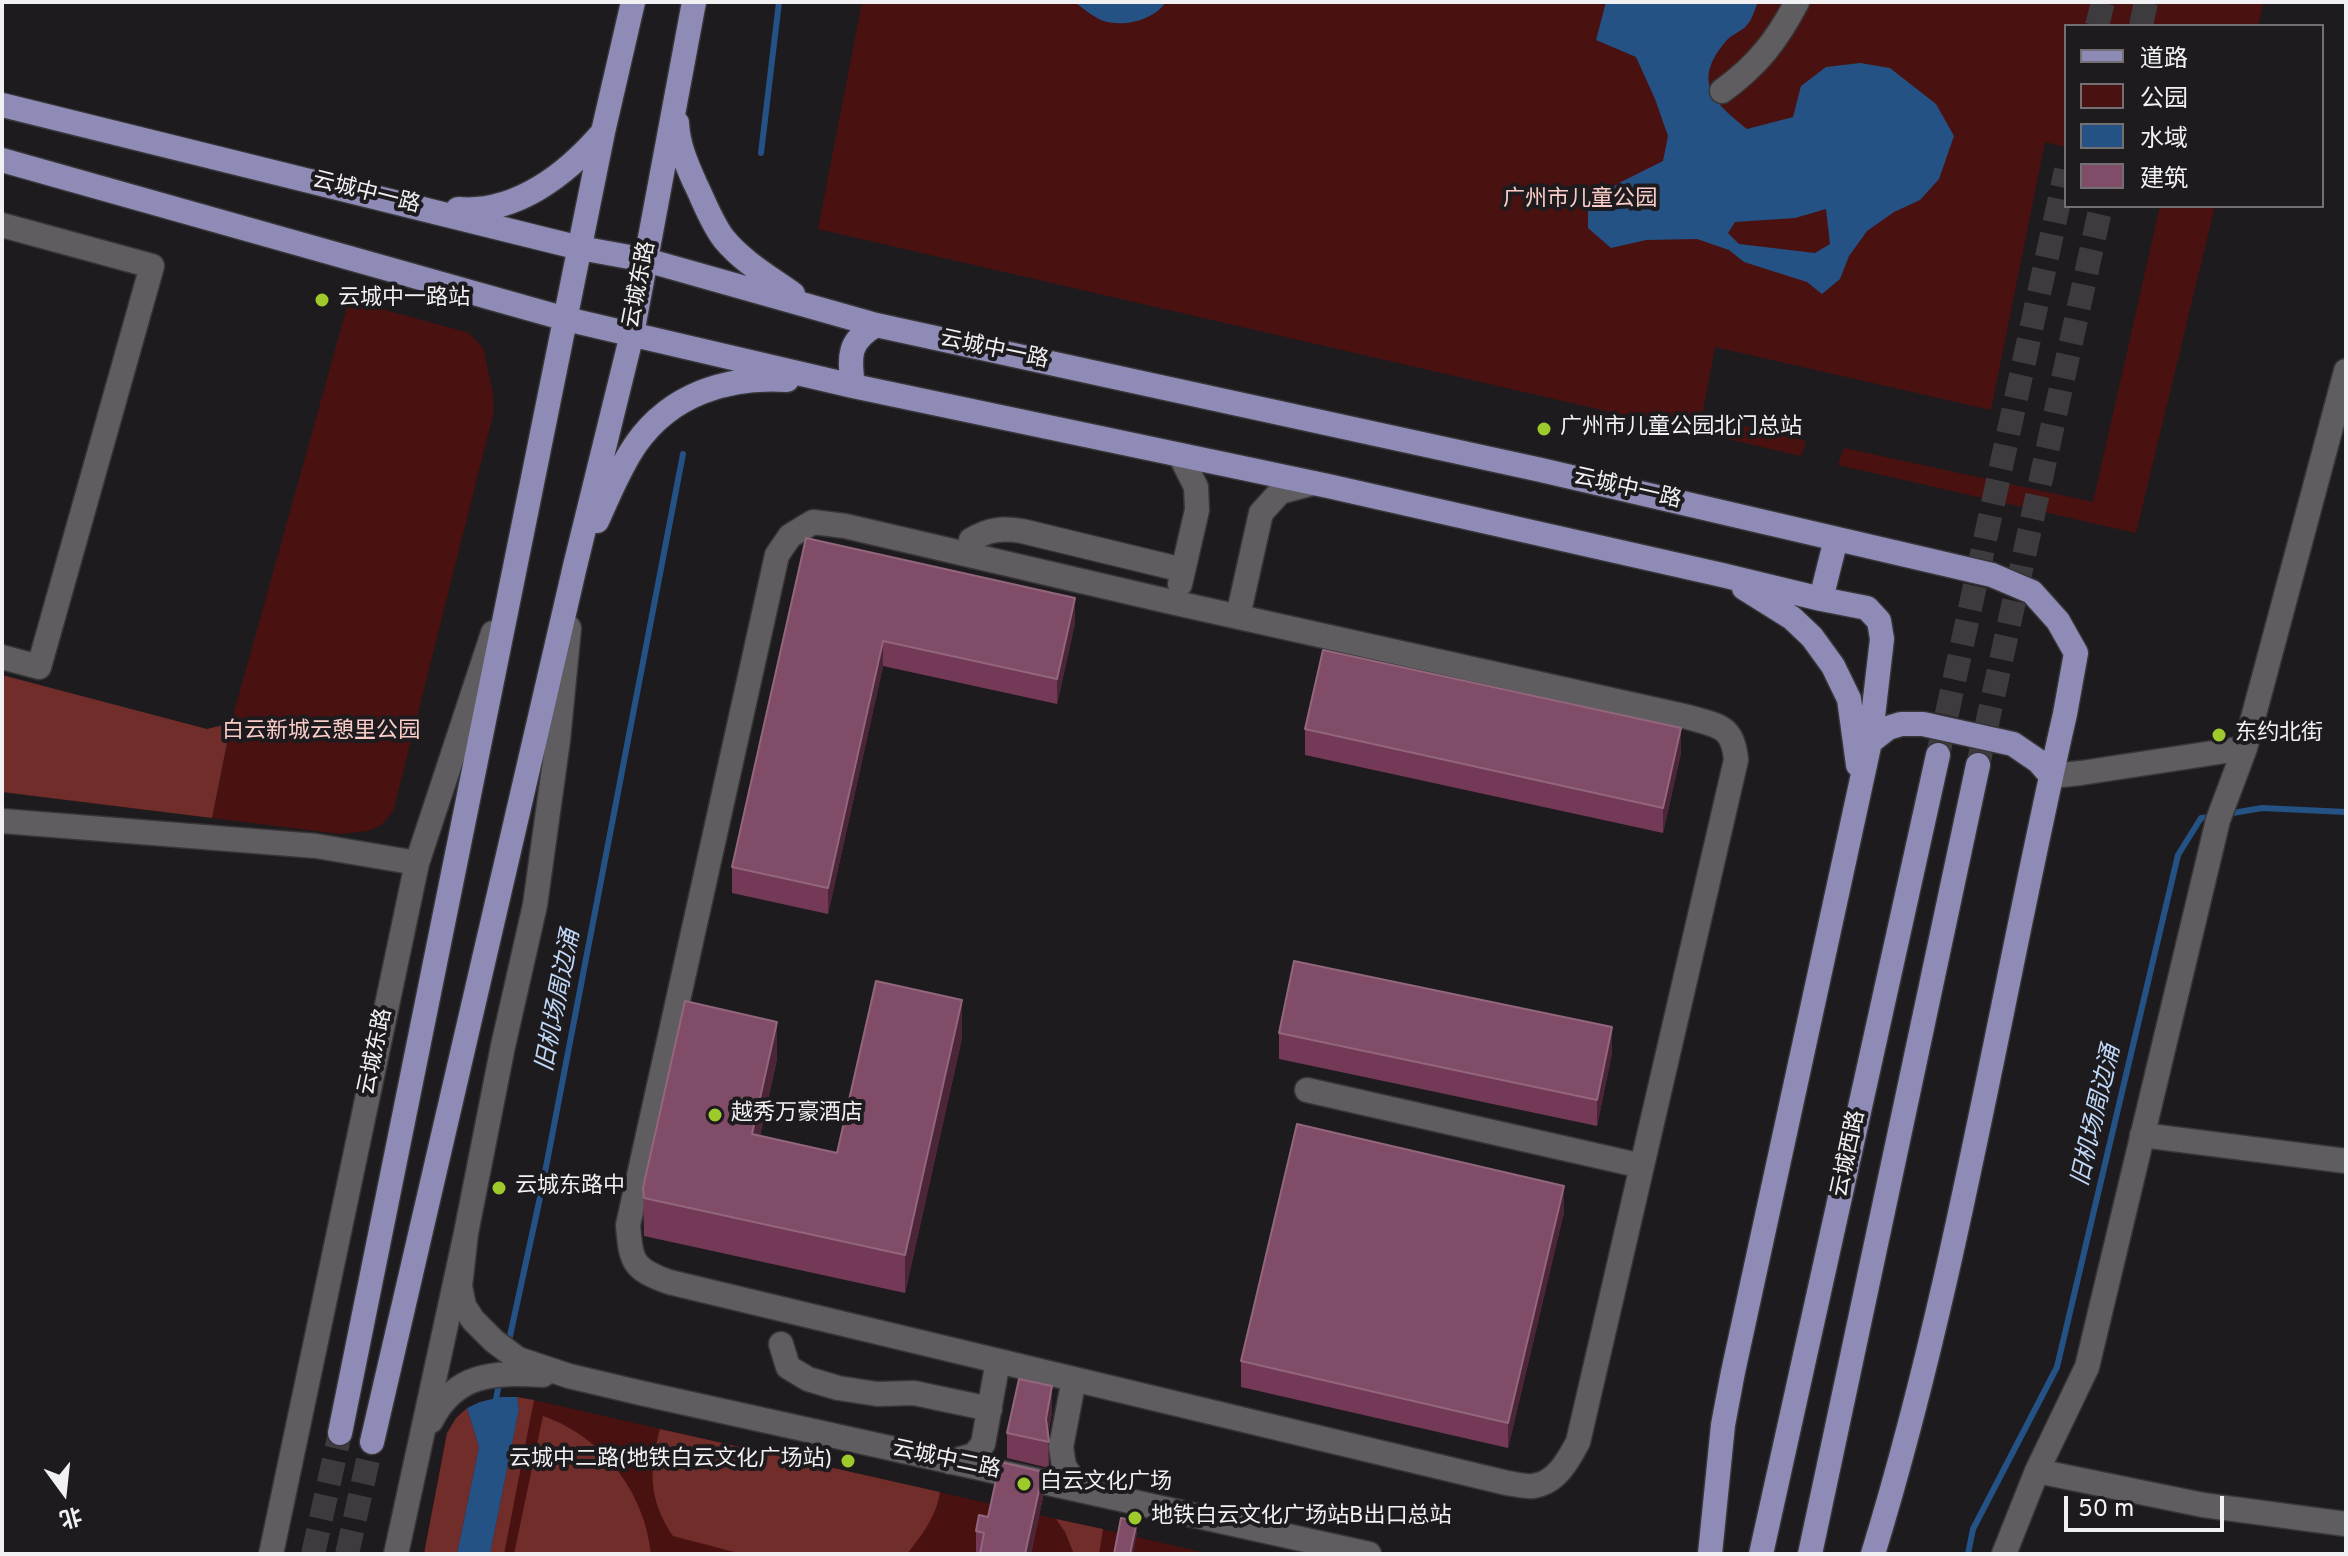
<!DOCTYPE html>
<html>
<head>
<meta charset="utf-8">
<style>
  body { margin:0 }
  #map { position:relative; width:2348px; height:1556px; overflow:hidden; background:#1e1b1f; font-family:Overpass,"Noto Sans SC",sans-serif }
  canvas { display:block }
  .frame { position:absolute; inset:0; border:4px solid #f1f0f2; pointer-events:none }
  .legend { position:absolute; left:2064px; top:24px; width:260px; height:184px; box-sizing:border-box; background:#1e1b1f; border:2px solid #727073; margin:0; padding:10px 14px; list-style:none; font-size:24px; color:#f1f0f2 }
  .legend li { display:flex; align-items:center; gap:16px; height:40px }
  .legend b { width:40px; border:2px solid #727073 }
  .north { position:absolute; left:24px; top:1452px; width:80px; height:80px; -webkit-text-stroke:6px #1e1b1f; paint-order:stroke; rotate:165deg; font-size:22px; font-weight:700; line-height:32px; text-align:center; color:#f1f0f2 }
  .north::after { content:''; display:block; margin:auto; width:28px; height:36px; background:#f1f0f2; clip-path:polygon(50% 0,100% 100%,50% 72%,0 100%) }
  .scale { position:absolute; left:2064px; top:1496px; width:160px; height:36px; box-sizing:border-box; border:4px solid #f1f0f2; border-top:0; padding-left:10px; font-size:24px; line-height:28px; white-space:nowrap; color:#f1f0f2; -webkit-text-stroke:6px #1e1b1f; paint-order:stroke }
</style>
</head>
<body>
<div id="map">
<canvas width="2348" height="1556"></canvas>
<div class="frame"></div>
<ul class="legend">
<li><b style="height:10px;background:#8e8bb7"></b>道路</li>
<li><b style="height:22px;background:#4a1111"></b>公园</li>
<li><b style="height:22px;background:#255285"></b>水域</li>
<li><b style="height:22px;background:#814c67"></b>建筑</li>
</ul>
<div class="north">北</div>
<div class="scale">50 m</div>
</div>
<script>
const context = document.querySelector('canvas').getContext('2d');
context.lineJoin = 'round';
function paint(path, color) { context.fillStyle = color; context.fill(path, 'evenodd'); }
function strokePath(path, color, width, dash) { context.strokeStyle = color; context.lineWidth = width; context.lineCap = dash ? 'butt' : 'round'; context.setLineDash(dash || []); context.stroke(path); }
function label(font, color, halo, rows, align = 'center') {
  context.font = font + ' Overpass,"Noto Sans SC",sans-serif'; context.lineWidth = 8; context.setLineDash([]); context.textBaseline = 'middle'; context.strokeStyle = halo; context.fillStyle = color; for (const [text, x, y, turn = 0] of rows) {
    context.save(); context.translate(x, y); context.rotate((+turn || 0) * Math.PI / 180); context.textAlign = isNaN(turn) ? turn : align; if (halo) context.strokeText(text, 0, 0); context.fillText(text, 0, 0); context.restore();
  }
}
const green = new Path2D(`
  M862 2H2264L2258 26H2066V147L2045 142 1991 410 1715 347 1702 416 1806 441 1801 456 818 229Z
  M2160 206H2215L2136 533 1838 465 1844 448 2093 502Z
  M349 300 469 333 483 348 493 393 494 411 393 812 381 825 368 831 340 834 212 818 231 723Z
  M500 1397H517L542 1402 1211 1554H424L447 1433C462 1408 472 1404 500 1397Z`);
const forest = new Path2D(`
  M2 675 207 729 231 723 212 818 2 792Z
  M517 1397 534 1400 504 1554H490L519 1409Z
  M467 1408 479 1447 457 1554H424L447 1433 456 1418Z
  M543 1416C602 1436 645 1493 651 1554H514Z
  M660 1429 940 1492C936 1517 922 1535 907 1554H742L673 1536C648 1499 649 1470 660 1429Z
  M1056 1519 1103 1529 1099 1554H1074L1065 1532Z`);
const water = new Path2D(`
  M1074 2H1166C1153 21 1122 28 1101 20 1092 16 1083 8 1074 2Z
  M1606 2H1758C1755 9 1752 20 1747 25 1741 32 1732 34 1726 41 1692 81 1712 101 1747 129L1793 117 1801 86 1826 67 1860 63 1890 68 1936 104 1954 136 1939 179 1920 200 1894 212 1867 231 1849 256 1840 279 1822 294 1807 282 1744 262 1729 250 1697 239 1646 240 1611 248 1588 228V203L1621 182 1663 161 1668 136 1655 99 1636 57 1596 40ZM1826 209 1830 244 1815 253 1739 244 1728 233 1735 222 1795 218Z
  M500 1397H517L519 1409 490 1554H457L479 1447 467 1408 480 1402Z`);
const stream = new Path2D(`
  M761 153 779 2
  M2227 814 2262 808 2346 812
  M508 1345 541 1193 683 454
  M495 1404 500 1379
  M1968 1554 1973 1529 2057 1367 2178 855 2201 818 2212 817`);
const majorTunnel = new Path2D(`
  M2097 26 2103 2
  M2141 26 2146 2
  M1939 750 2066 170
  M1978 765 2101 206
  M313 1554 340 1433
  M347 1554 372 1442`);
const minor = new Path2D(`
  M1722 91C1758 65 1777 40 1797 2
  M2 225 152 266 39 667 2 657
  M1180 455 1196 487 1197 510 1180 584
  M813 522 845 526 1176 603 1688 717C1718 726 1733 725 1736 760L1578 1442C1568 1461 1556 1483 1533 1486 1525 1487 1515 1484 1507 1483L669 1282C632 1269 631 1261 628 1225L777 555 790 536Z
  M971 540C989 529 1002 528 1022 531L1183 570
  M1238 616 1261 513 1280 492 1314 483
  M2245 748 2346 371
  M2 821 316 846 417 863
  M1307 1090 1642 1166
  M2142 1135 2346 1161
  M466 1233 460 1286 464 1306 473 1320 494 1341 518 1359 569 1376 641 1393 1369 1554
  M781 1344 788 1367 808 1379 838 1388 877 1394 914 1393 990 1409
  M1074 1379 1061 1447 1064 1466 1079 1489
  M431 1421C455 1373 494 1372 543 1375
  M950 1462 974 1455 983 1444 998 1361
  M2037 1471 2203 1505 2346 1524
  M271 1554 417 863 493 633
  M396 1554 466 1233 503 1046 535 905 558 740 569 628
  M2004 1554 2037 1471 2087 1367 2218 820 2245 748 2081 773 2051 776`);
const major = new Path2D(`
  M2 105 580 248 646 260 876 325 1541 470 1992 575 2032 592 2058 621 2076 653 2065 714C2001 994 1957 1280 1873 1554
  M677 123C678 144 686 163 695 183 704 201 711 222 724 239 743 262 769 277 793 294
  M2 160 566 319 853 386 1328 486 1722 575 1821 599 1867 608 1879 621 1882 639 1870 742 1733 1372 1723 1425 1710 1554
  M458 209C516 214 567 174 603 132
  M853 386C849 356 848 341 876 325
  M597 521C609 495 620 467 636 444 671 394 728 376 787 380
  M1744 588 1792 618 1812 637 1833 666 1849 699 1858 765
  M1821 599 1836 539
  M1870 742 1888 728 1901 724H1923L2013 744 2038 761 2051 776
  M340 1433 603 132 633 2
  M372 1442 575 566 632 334 694 2
  M1761 1554 1938 755
  M1810 1554 1978 765`);
const wall = new Path2D(`
  M806 538 1075 623 1057 704 883 666 828 914 732 893V867Z
  M1305 729 1681 753 1663 833 1305 755Z
  M1279 1033 1612 1053 1597 1126 1279 1059Z
  M962 1038 905 1293 644 1236 643 1188 777 1059 760 1136 837 1153Z
  M1564 1212 1508 1448 1241 1387V1361Z
  M1052 1412 1048 1434 1049 1468 1007 1458V1433Z
  M1043 1497 1031 1554H976V1531L988 1517Z`);
const shadedWall = new Path2D(`
  M1075 598V623L1057 704V679Z
  M883 641V666L828 914V888Z
  M1681 728V753L1663 833V808Z
  M962 1000V1038L905 1293V1255Z
  M777 1022V1059L752 1171V1134Z
  M1612 1027V1053L1597 1126V1100Z
  M1564 1186V1212L1508 1448V1423Z
  M1052 1386V1412L1046 1445V1419Z
  M1043 1472V1497L1031 1554H1025Z
  M1137 1521V1534L1133 1554H1130Z`);
const building = new Path2D(`
  M806 538 1075 598 1057 679 883 641 828 888 732 867Z
  M1323 650 1681 728 1663 808 1305 729Z
  M1294 961 1612 1027 1597 1100 1279 1033Z
  M876 981 962 1000 905 1255 644 1198 643 1188 685 1001 777 1022 752 1134 837 1153Z
  M1297 1124 1564 1186 1508 1423 1241 1361Z
  M1019 1379 1052 1386 1046 1419 1049 1442 1007 1433Z
  M1000 1462 1043 1472 1025 1554H980L984 1533 976 1531 979 1515 988 1517Z
  M1121 1518 1137 1521 1130 1554H1114Z`);
const markers = [
  [322,300,8,"#9fca2c"],
  [1544,429,8,"#9fca2c"],
  [2219,735,8,"#9fca2c"],
  [715,1115,8,"#9fca2c"],
  [499,1188,8,"#9fca2c"],
  [848,1461,8,"#9fca2c"],
  [1024,1484,8,"#9fca2c"],
  [1135,1518,8,"#9fca2c"]
];
const streetNames = [
  ["云城中一路",366,194,14],
  ["云城东路",641,285,-79],
  ["云城中一路",994,351,12],
  ["云城中一路",1627,490,13],
  ["云城东路",377,1052,-78],
  ["云城西路",1850,1154,-78],
  ["云城中二路",946,1461,12]
];
const parkNames = [
  ["广州市儿童公园",1580,201],
  ["白云新城云憩里公园",321,733]
];
const poiNames = [
  ["云城中一路站",338,300],
  ["广州市儿童公园北门总站",1560,429],
  ["东约北街",2235,735],
  ["越秀万豪酒店",731,1115],
  ["云城东路中",515,1188],
  ["云城中二路(地铁白云文化广场站)",832,1461,"right"],
  ["白云文化广场",1040,1484],
  ["地铁白云文化广场站B出口总站",1151,1518]
];
const waterNames = [
  ["旧机场周边涌",560,1001,-79],
  ["旧机场周边涌",2098,1116,-77]
];
paint(green, '#4a1111');
paint(forest, '#712d2a');
paint(water, '#255285');
strokePath(stream, '#255285', 6);
strokePath(majorTunnel, '#3e3b3f', 24, [24, 12]);
strokePath(minor, '#373537', 27);
strokePath(major, '#373537', 27);
strokePath(minor, '#605d61', 24);
strokePath(major, '#8e8bb7', 24);
paint(wall, '#733956');
paint(shadedWall, '#4c2539');
paint(building, '#814c67');
strokePath(building, '#92667c', 2);
for (const [x, y, r, color] of markers) { const dot = new Path2D(); dot.arc(x, y, r, 0, 2 * Math.PI); context.fillStyle = color; context.fill(dot); strokePath(dot, '#1e1b1f', 3); }
label('22px', '#f1f0f2', '#1e1b1f', streetNames);
label('22px', '#f9ccc8', '#1e1b1f', parkNames);
label('22px', '#f1f0f2', '#1e1b1f', poiNames, 'left');
label('italic 24px', '#bfd8f7', '#1e1b1f', waterNames);
</script>
</body>
</html>
